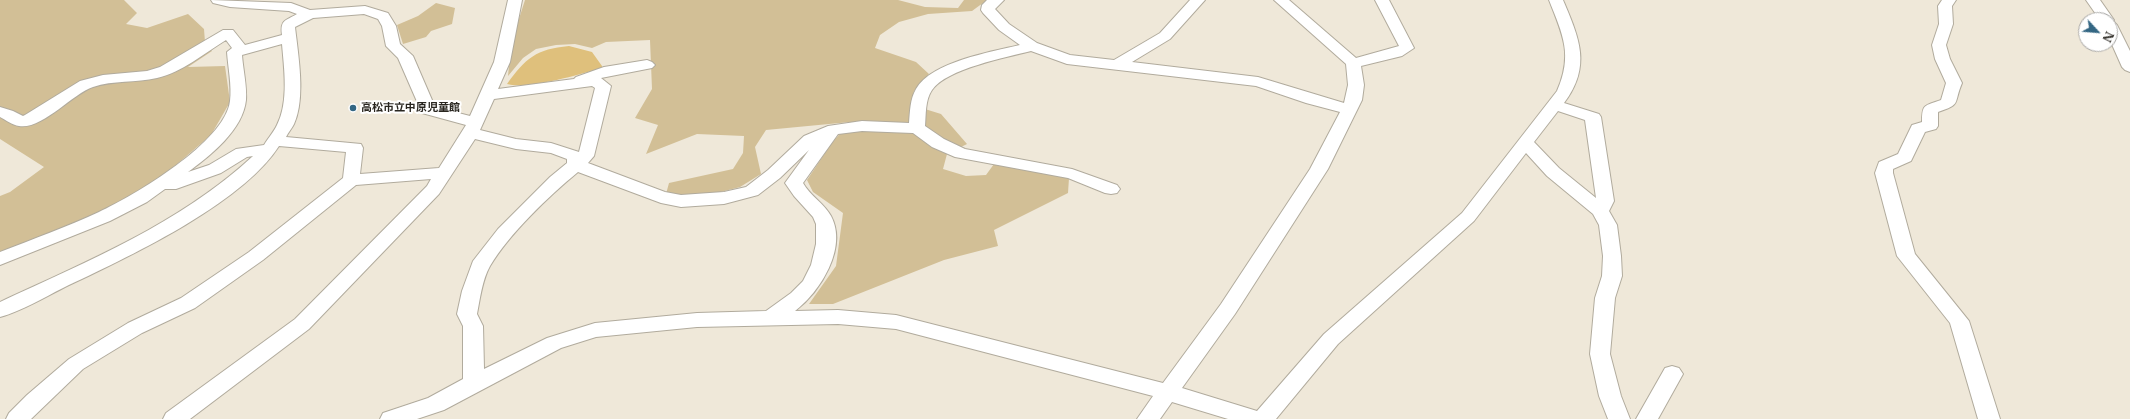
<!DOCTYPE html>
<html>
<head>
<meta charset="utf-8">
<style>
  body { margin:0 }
  #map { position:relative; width:2130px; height:419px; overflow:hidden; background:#efe8d9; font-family:"Libre Baskerville",serif }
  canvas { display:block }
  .north { position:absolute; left:2078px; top:12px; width:40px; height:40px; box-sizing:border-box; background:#fff; border:1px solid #a9a8a6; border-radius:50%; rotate:116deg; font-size:11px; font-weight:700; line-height:16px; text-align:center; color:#292620 }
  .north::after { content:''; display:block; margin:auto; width:14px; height:18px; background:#336683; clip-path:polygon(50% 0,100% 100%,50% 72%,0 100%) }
</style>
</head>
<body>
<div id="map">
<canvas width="2130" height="419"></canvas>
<div class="north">N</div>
</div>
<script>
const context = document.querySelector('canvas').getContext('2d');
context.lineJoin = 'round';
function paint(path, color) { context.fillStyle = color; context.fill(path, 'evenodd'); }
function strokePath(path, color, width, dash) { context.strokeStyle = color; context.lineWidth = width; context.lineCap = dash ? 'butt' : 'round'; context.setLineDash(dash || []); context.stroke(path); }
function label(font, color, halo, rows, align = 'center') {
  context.font = font + ' "Libre Baskerville","Noto Sans JP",serif'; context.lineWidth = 4; context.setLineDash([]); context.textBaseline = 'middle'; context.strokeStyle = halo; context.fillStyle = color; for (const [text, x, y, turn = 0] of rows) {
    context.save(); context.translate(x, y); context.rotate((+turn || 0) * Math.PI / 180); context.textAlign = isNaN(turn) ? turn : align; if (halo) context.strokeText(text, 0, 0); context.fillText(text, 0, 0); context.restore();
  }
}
const green = new Path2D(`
  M0 0H124L137 13 126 24 147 28 188 14 204 29 205 42 212 51 188 67 225 66 230 102 211 135 176 165 127 201 0 254V196L10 192 44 167 0 139Z
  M525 0H898L925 7 958 8 964 0H987L972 11 928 14 899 22 880 35 875 48 916 62 929 74 914 91 912 105 941 114 967 144 947 154 943 169 966 176 986 175 994 164 1069 178 1068 193 994 230 998 246 944 260 833 304H809L836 266 843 213 813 192 807 180 831 144 850 122 766 130 755 147 761 174 740 187 701 197 666 194 669 183 733 169 743 153 744 136 697 134 646 154 658 125 635 118 652 89 650 40 606 42 592 48 575 44 556 45 536 49 523 58 508 76 511 44Z
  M436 3 455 8 452 24 431 31 426 37 403 44 397 25 418 16Z`);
const water = new Path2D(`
  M569 46 592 52 602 66V68C581 74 527 90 507 84 526 58 536 49 569 46Z`);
const street = new Path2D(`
  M211 0 291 3 310 10 365 6 388 13 396 26 400 44 413 56 435 107 470 116 494 62 508 0H522L510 62 498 89 574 79 576 77 604 67 647 60 652 62 655 65 652 68 601 78 611 86 594 156 588 163 665 192 681 195 724 192 746 187 768 170 804 136 828 126 862 121 909 123C910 112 910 99 916 89 931 62 991 52 1020 45L999 30 983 13 981 10 982 5 987 0H1004L995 9 1009 24 1037 43 1070 55 1114 60 1160 33 1190 0H1205L1170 39 1132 62 1258 77 1344 103 1348 85 1346 64 1274 0H1289L1356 58 1399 46 1375 0H1389L1414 48 1402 56 1361 66 1364 85 1362 100 1328 169 1235 314 1182 388 1257 411 1324 334 1462 213 1557 91C1573 55 1563 35 1549 0H1563C1579 38 1592 66 1564 103L1599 114 1601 117 1614 201 1609 211 1617 225 1621 256 1622 276 1615 298 1610 354 1621 396 1630 419H1608L1599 396 1590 354 1595 298 1602 276 1603 256 1599 225 1593 214 1547 176 1526 153 1474 221 1338 344 1276 419H1228L1172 402 1160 419H1137L1153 396 896 329 838 324 697 327 596 337 561 348 444 410 417 419H380L383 413 428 398 463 379V326L457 314 462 291 473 261 498 229 550 177 567 163V159L551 153 516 149 475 139 439 194 309 329 190 419H163L166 413 295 319 427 186 431 179 356 185 263 260 195 308 142 333 83 369 31 419H6L9 413 27 395 69 359 128 323 181 298 249 252 343 178 346 152 279 146C241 205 126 258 63 288 43 298 22 311 0 317V302C88 261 181 223 253 156L247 157 221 173 176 189H165L147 202 110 221 0 265V252C33 239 67 227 99 212 135 195 225 142 230 101 232 86 228 67 227 52L232 48 226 40C203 54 183 72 157 78 136 83 113 80 93 87 72 94 42 130 19 126 12 125 6 120 0 117V107L13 111 23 116 25 115 80 81 103 75 147 71 160 67 223 30H233L245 45 282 35C280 20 285 21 297 14L289 11 230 7 213 3ZM364 14 378 19 382 26 386 46 398 58 422 113 466 125 439 168 360 174 363 148 361 144 286 137C288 133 292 128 294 124 306 98 298 54 295 27L313 18ZM282 44C284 68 289 102 277 125 274 132 268 138 264 145L236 149 209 165 188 172C210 156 243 130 246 100 247 86 243 69 242 55ZM1031 51 1067 64 1256 86 1306 103 1340 112 1310 169 1221 304 1163 383 896 315 838 310 795 311C820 292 848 248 831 216 824 203 810 196 803 183L838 134 862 131 913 133 932 147 955 157 1068 178 1105 193 1111 194 1117 193 1120 189 1117 185 1072 169 965 149 944 139 925 126C926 115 925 100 932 90 946 69 1007 57 1031 51ZM592 86 595 88 579 152 551 143 516 139 480 130 494 99ZM1558 111 1585 120 1596 198 1559 168 1534 142ZM809 150 785 183 794 196 813 217 816 224V244L811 265 803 281 791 293 766 311 697 313 595 323 547 338 484 369 483 326 477 314C480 299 482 280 490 266 509 234 549 196 578 172L661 203 681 207 724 204 758 195 780 178Z
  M1942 0H1956L1952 6 1953 24 1946 45 1950 59 1962 83C1953 104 1962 104 1938 112V126L1936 129 1925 132 1911 161 1893 169V173L1915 254 1969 321 2000 419H1978L1950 323 1897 256 1875 173 1879 162 1898 154 1912 125 1922 122C1922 104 1924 106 1941 100L1946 83 1935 59 1932 45 1939 24 1938 6Z
  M2086 0H2100L2114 20 2113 21 2117 25 2130 51V72L2125 70 2122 67 2110 40V20H2100Z
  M1672 366 1679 368 1683 374 1658 419H1636L1665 368Z`);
const markers = [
  [353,108,4,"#336683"]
];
const poiNames = [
  ["高松市立中原児童館",361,108]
];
paint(green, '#d2bf96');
paint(water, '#dfc07c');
strokePath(street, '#b1ab9d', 2);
paint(street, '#fff');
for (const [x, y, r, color] of markers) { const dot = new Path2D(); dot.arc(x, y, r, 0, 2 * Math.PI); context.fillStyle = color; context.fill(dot); strokePath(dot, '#fff', 1.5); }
label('bold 11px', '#292620', '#fff', poiNames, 'left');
</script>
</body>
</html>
